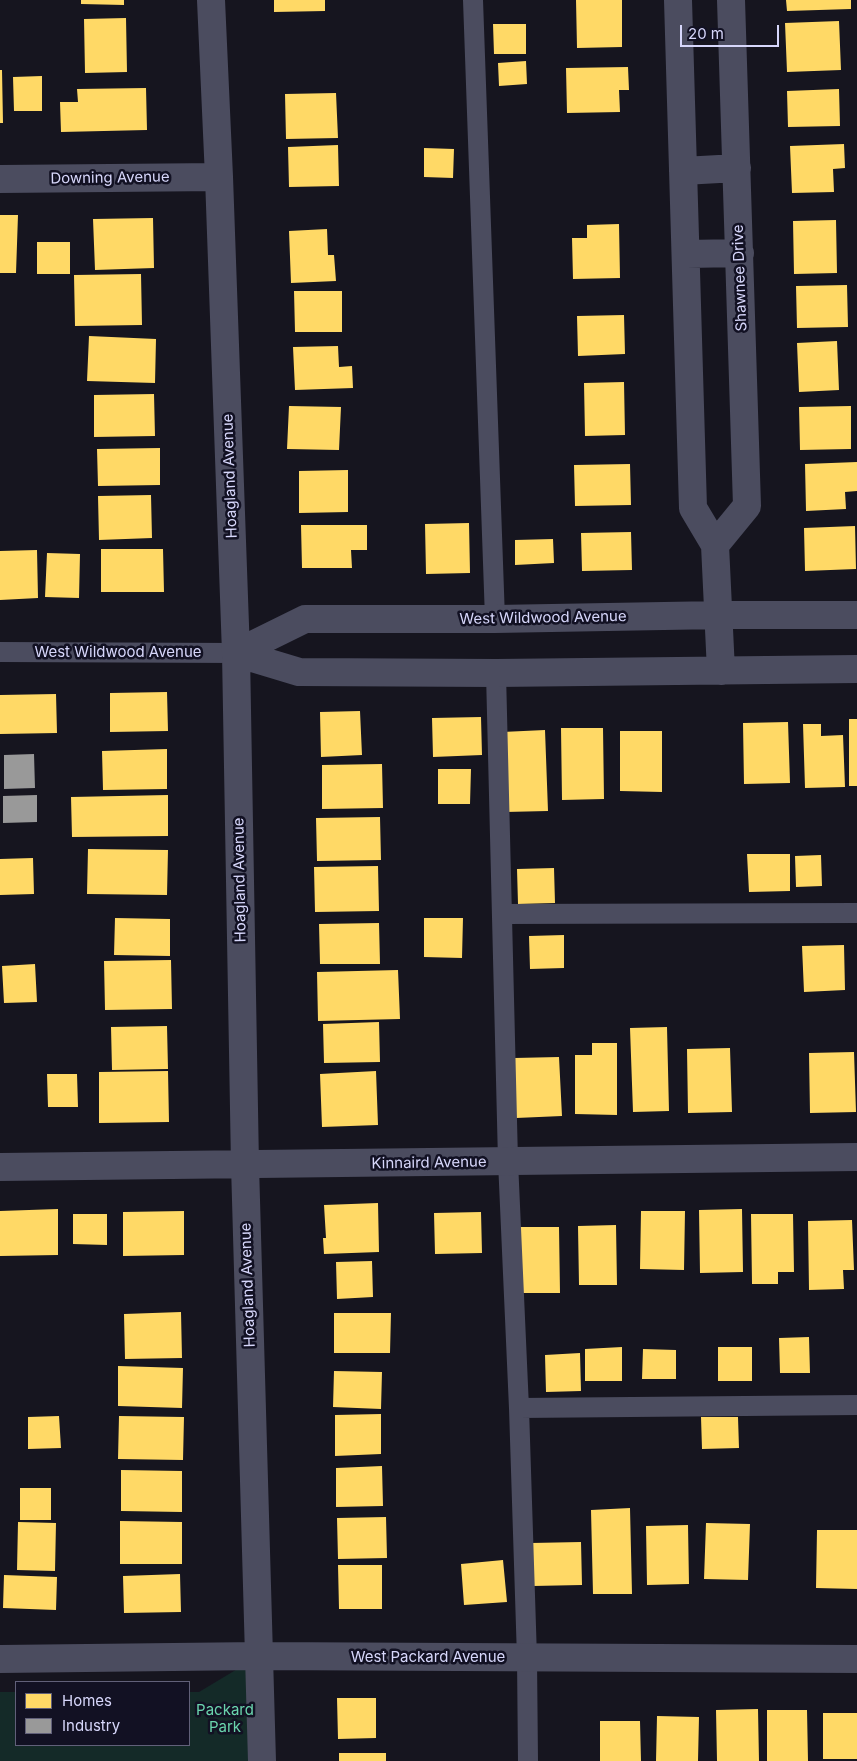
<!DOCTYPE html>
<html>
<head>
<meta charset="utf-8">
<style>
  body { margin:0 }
  #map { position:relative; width:857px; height:1761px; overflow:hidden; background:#16151f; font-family:Inter,sans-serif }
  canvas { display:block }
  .legend { position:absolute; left:15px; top:1681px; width:175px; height:65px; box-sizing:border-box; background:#121123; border:1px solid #616079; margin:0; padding:6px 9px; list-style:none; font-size:15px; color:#d7d7fb }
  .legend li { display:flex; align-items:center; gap:10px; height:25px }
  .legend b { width:25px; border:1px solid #616079 }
  .scale { position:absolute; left:680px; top:25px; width:99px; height:22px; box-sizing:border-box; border:2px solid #d7d7fb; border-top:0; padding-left:6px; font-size:15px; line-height:18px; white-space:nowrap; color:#d7d7fb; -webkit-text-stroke:4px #121123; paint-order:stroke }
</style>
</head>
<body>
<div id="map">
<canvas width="857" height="1761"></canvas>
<ul class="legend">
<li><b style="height:14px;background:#ffd966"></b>Homes</li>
<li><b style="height:14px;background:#999"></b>Industry</li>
</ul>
<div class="scale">20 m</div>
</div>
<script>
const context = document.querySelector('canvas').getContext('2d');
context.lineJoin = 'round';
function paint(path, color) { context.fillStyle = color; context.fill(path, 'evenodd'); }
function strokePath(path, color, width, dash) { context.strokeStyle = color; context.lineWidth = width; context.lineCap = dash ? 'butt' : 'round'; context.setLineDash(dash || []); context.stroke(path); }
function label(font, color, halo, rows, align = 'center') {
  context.font = font + ' Inter,sans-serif'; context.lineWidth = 5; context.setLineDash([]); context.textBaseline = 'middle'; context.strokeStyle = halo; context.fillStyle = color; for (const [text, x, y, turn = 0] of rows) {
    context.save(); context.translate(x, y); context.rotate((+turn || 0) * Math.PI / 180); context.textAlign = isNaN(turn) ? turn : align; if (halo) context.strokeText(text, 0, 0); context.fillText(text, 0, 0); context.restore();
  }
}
const green = new Path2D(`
  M259 1656 262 1761H0V1692H16V1745H189V1692H199Z`);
const homes = new Path2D(`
  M81 0H124V5L81 4Z
  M274 0H325V11L274 12Z
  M576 0H622V47L577 48Z
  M786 0H851V9L787 11Z
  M126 18 127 72 85 73 84 19Z
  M839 21 841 70 787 72 785 23Z
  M493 24H526V54H494Z
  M526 61 527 84 499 86 498 63Z
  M628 67 629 90H619L620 112 567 113 566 68Z
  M0 70H2L3 123H0Z
  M42 76V111H14L13 77Z
  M146 88 147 130 61 132 60 102H78L77 89Z
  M839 89 840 126 788 127 787 91Z
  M336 93 338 138 286 139 285 94Z
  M844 144 845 168 833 169 834 192 792 193 790 146Z
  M338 145 339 186 289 187 288 147Z
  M424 148 454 149 453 178 424 177Z
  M0 215H18L16 273H0Z
  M153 218 154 268 95 270 93 219Z
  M836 220 837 273 794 274 793 221Z
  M619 224 620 278 573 279 572 238H587V225Z
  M327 229 328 255H334L336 281 291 283 289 231Z
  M37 242H70V274H37Z
  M141 274 142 325 75 326 74 275Z
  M847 285 848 327 797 328 796 286Z
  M294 291H342V332H295Z
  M624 315 625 354 578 356 577 316Z
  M89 336 156 339 155 383 87 381Z
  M837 341 839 390 799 392 797 343Z
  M338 346 339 367 352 366 353 388 295 390 293 347Z
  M624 382 625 435 585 436 584 383Z
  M154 394 155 436 94 437V395Z
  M289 406 341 407 339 450 287 449Z
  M851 406V449L800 450 799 407Z
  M160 448V485L98 486 97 449Z
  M857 462V491L845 492 846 509 806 511 805 464Z
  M630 464 631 505 575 506 574 465Z
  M348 470V512L299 513V471Z
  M151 495 152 538 99 540 98 496Z
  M469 523 470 573 426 574 425 524Z
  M301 525H367V550H351L352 568H302Z
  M855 526 856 569 805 571 804 528Z
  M631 532 632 570 582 571 581 533Z
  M553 539 554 563 515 565V540Z
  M101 549H163L164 592H101Z
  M37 550 38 598 0 600V551Z
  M47 553 80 554 79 598 45 597Z
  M167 692 168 731 110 732V693Z
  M56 694 57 733 0 734V695Z
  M360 711 362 755 321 757 320 712Z
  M481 717 482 755 433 757 432 718Z
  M849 719H857V786H849Z
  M788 722 790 783 744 784 743 723Z
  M803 724H821V736L843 735 845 787 805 788Z
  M561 728H603L604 799 562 800Z
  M545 730 548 811 505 812 502 732Z
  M620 731H662V792L620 791Z
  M167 749V789L103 790 102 751Z
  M382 764 383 808 322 809V765Z
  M438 769H471L470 804H438Z
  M168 795V836L72 837 71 797Z
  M380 817 381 860 317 861 316 818Z
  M88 849 168 850 167 895 87 894Z
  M747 854H790V891L749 892Z
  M821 855 822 886 796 887 795 856Z
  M33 858 34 894 0 895V859Z
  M378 866 379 911 315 912 314 867Z
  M554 868 555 903 518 904 517 869Z
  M115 918 170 919V956L114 955Z
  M424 918H463L462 958 424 957Z
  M379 923 380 964H320L319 924Z
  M564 935V968L530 969 529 936Z
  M844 945 845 990 804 992 802 946Z
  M171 960 172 1009 105 1010 104 961Z
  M35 964 37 1002 4 1003 2 966Z
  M398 970 400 1019 318 1021 317 972Z
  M379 1022 380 1062 324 1063 323 1024Z
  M167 1026 168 1069 112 1070 111 1027Z
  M667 1027 669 1111 633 1112 630 1028Z
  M592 1043H617V1115L575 1114V1055H592Z
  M730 1048 732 1112 688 1113 687 1049Z
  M854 1052 856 1112 810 1113 809 1053Z
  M559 1057 562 1116 516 1118 514 1058Z
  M168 1071 169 1122 99 1123V1072Z
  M376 1071 378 1125 322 1127 320 1074Z
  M47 1074H77L78 1107H48Z
  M378 1203 379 1252 324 1254 323 1238H326L324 1205Z
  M58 1209V1255L0 1256V1211Z
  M742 1209 743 1272 700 1273 699 1210Z
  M184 1211V1255L123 1256V1212Z
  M641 1211H685L684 1270 640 1269Z
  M481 1212 482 1253 435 1254 434 1213Z
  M73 1214H107V1245L73 1244Z
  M751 1214H793L794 1272H778V1284H752Z
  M852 1220 854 1270H843L844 1289 809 1290 808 1221Z
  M616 1225 617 1285H579L578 1226Z
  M518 1227H559L560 1293H519Z
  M372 1261 373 1297 337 1299 336 1262Z
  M181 1312 182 1358 125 1359 124 1314Z
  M334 1313H391L390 1353H334Z
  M809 1337 810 1373H780L779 1338Z
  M622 1347V1381H585V1349Z
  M718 1347H752V1381H718Z
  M643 1349 676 1350V1379H642Z
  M580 1353 581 1391 546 1392 545 1355Z
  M118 1366 183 1368 182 1408 118 1406Z
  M334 1371 382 1372 381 1409 333 1407Z
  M381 1414V1454L335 1456V1415Z
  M59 1416 61 1448 28 1449V1417Z
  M119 1416 184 1417 183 1460 118 1459Z
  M701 1417H738L739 1448 702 1449Z
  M382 1466 383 1506 336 1507V1468Z
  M121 1470 182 1471V1512L121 1511Z
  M20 1488H51V1520H20Z
  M630 1508 632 1594H593L591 1510Z
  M386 1517 387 1558 338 1559 337 1518Z
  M120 1521 182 1522V1564H120Z
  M18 1522 56 1523 55 1571 17 1570Z
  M706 1523 750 1524 748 1580 704 1579Z
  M688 1525 689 1584 647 1585 646 1526Z
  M817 1530H857V1589L816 1588Z
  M581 1542 582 1585 533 1586 531 1543Z
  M503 1560 507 1602 464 1605 461 1564Z
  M338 1565H382V1609H339Z
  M180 1574 181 1612 124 1613 123 1576Z
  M4 1575 57 1577 56 1610 3 1608Z
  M337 1698H376V1738L338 1739Z
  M758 1709 759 1761H717L716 1710Z
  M767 1710H807L808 1761H767Z
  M823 1713H857V1759H823Z
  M657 1716 699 1717 698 1761H656Z
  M600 1721H640L641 1761H600Z
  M339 1753H386V1761H339Z`);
const industry = new Path2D(`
  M34 754 35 788 4 789V755Z
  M37 795V822L3 823V796Z`);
const service = new Path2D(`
  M473 0 495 619
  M0 652 236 653
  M496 673 508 1161 519 1408 527 1658 528 1761
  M502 914 857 913
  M519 1408 857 1405`);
const minor = new Path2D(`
  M211 0 219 177 236 653 245 1165 262 1761
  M678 0 693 508 715 545 721 671
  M683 171 737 168
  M0 179 219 177
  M687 254 740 253
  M715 545 747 506 731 0
  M236 653 305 619H495L720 615H857
  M236 653 299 672 496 673 857 669
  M0 1167 857 1157
  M0 1659 259 1656 857 1659`);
const streetNames = [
  ["Downing Avenue",110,178,-1],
  ["Shawnee Drive",740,278,-92],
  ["Hoagland Avenue",230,476,-92],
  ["West Wildwood Avenue",543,618,-1],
  ["West Wildwood Avenue",118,652],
  ["Hoagland Avenue",240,880,-91],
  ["Kinnaird Avenue",429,1163,-1],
  ["Hoagland Avenue",248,1285,-92],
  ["West Packard Avenue",428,1657]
];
const parkNames = [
  ["Packard",225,1710],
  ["Park",225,1727]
];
paint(green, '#142a28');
paint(homes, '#ffd966');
paint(industry, '#999');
strokePath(service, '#4b4c5f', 20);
strokePath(minor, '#4b4c5f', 28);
label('15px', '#d7d7fb', '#121123', streetNames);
label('15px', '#6ad4ad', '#121123', parkNames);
</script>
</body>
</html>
